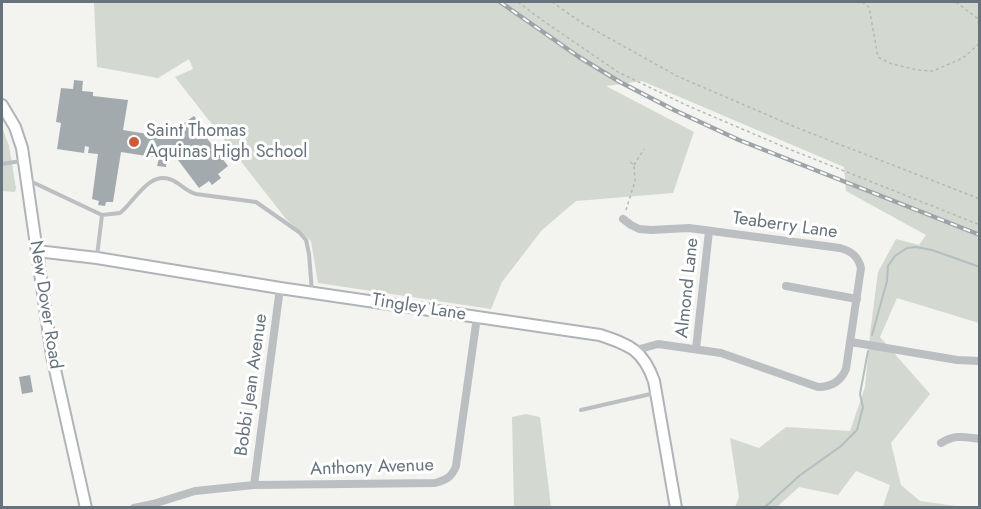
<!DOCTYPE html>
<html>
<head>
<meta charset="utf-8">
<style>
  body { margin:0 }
  #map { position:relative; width:981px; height:509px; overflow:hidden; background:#f3f3f0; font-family:Jost,sans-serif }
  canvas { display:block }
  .frame { position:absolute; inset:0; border:3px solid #66737d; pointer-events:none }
</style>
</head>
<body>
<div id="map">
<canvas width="981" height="509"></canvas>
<div class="frame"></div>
</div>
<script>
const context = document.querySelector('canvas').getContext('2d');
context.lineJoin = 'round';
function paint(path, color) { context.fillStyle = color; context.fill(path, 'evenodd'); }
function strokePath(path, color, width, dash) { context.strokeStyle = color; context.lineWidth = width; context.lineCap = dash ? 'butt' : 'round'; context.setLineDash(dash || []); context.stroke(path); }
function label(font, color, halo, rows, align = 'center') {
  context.font = font + ' Jost,sans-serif'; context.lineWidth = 6; context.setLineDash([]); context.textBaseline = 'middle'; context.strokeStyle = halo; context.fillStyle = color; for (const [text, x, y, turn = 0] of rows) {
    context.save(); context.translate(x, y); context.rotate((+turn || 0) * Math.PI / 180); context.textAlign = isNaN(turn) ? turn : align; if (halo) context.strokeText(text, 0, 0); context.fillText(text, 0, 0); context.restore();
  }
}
const green = new Path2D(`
  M83 2H979V323L897 298 880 337 930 394 891 443 901 485 920 501 963 507H883L890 485 856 471 838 495 799 487 777 507H735L739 497 730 438 759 448 786 427 850 431 865 387 870 334 878 272 896 239 919 245 926 235 846 191 844 167 642 81 606 86 694 132 673 193 576 201 542 230 502 282 491 309 318 283 311 241 286 219 175 77 193 69 189 59 158 78 97 67 94 3Z
  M2 127 9 146 16 188 15 192 2 191Z
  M526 414 540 417 551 507H514L512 417Z`);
const stream = new Path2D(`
  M872 335 887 281 888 266 895 256 907 248 916 247 932 250 980 267
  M764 508 799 476 841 446 857 430 863 407 860 394 868 351`);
const building = new Path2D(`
  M74 80 83 81 82 91 93 92V96L128 100 123 130 172 138 181 132 178 127 194 116 203 127 200 129 228 166 218 174 221 178 212 185 209 181 199 188 178 160 167 159 166 167 157 166 159 158 121 152 113 202H106L105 206 98 205 99 201 92 199 98 154 88 153 89 147 85 146 84 153 57 149 61 123 56 122 61 88 73 89Z
  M30 375 33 392 22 394 19 377Z`);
const path = new Path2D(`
  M518 2 542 20 618 72 686 105 789 149 980 225
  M552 2 582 23 677 76 800 129 980 199
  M862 2 869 7 878 57 889 63 917 70 933 71 963 58 980 43
  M956 2 977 18 980 28
  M980 12 977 18H980
  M634 165 644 149
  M626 210 635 181 634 165 629 161`);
const lane = new Path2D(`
  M2 164 21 161
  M28 180 102 215 120 213C135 201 149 170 172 180 181 184 187 192 196 194L256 202 299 232 306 240 309 254 312 292
  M97 256 102 215
  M581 410 655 393`);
const street = new Path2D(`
  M623 219 631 225 639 229 651 230 689 228 840 248C851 251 858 256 861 268L846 369C841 381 832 387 818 387L721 353 658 344 636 350
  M786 286 857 299
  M851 342 957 360 980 361
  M696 349 709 231
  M941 443C956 434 963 437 980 439
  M254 485 280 288
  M134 508 153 504 195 491 254 485 435 483C446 480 452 477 456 466L477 317`);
const secondary = new Path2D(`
  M2 105 15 127 22 148 52 356 86 508
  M37 251 97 258 280 288 600 335C630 345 643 350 654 381L676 508`);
const rail = new Path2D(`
  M500 2 579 57 620 82 674 110 739 140 980 235`);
const markers = [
  [134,142,6,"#cb5b39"]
];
const poiNames = [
  ["Saint Thomas",146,132],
  ["Aquinas High School",146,153]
];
const streetNames = [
  ["Teaberry Lane",785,226,8],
  ["Almond Lane",688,288,-84],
  ["New Dover Road",45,305,81],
  ["Tingley Lane",419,308,9],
  ["Bobbi Jean Avenue",252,385,-82],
  ["Anthony Avenue",372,468,-2]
];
paint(green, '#d3d8d0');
strokePath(stream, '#b3bec1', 2);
paint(building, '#a3aaae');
strokePath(secondary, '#b0b4b8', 14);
strokePath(path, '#b5b8ba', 1.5, [3, 3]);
strokePath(lane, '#bbbfc1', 4);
strokePath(street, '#bbbfc1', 8);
strokePath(secondary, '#fff', 10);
strokePath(rail, '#9da3a7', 4.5);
strokePath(rail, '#fff', 2, [7]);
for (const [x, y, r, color] of markers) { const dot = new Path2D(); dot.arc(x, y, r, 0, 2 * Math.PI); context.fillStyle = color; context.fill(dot); strokePath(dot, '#fff', 2); }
label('18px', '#66737d', '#fff', poiNames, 'left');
label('18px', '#66737d', '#fff', streetNames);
</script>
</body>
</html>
